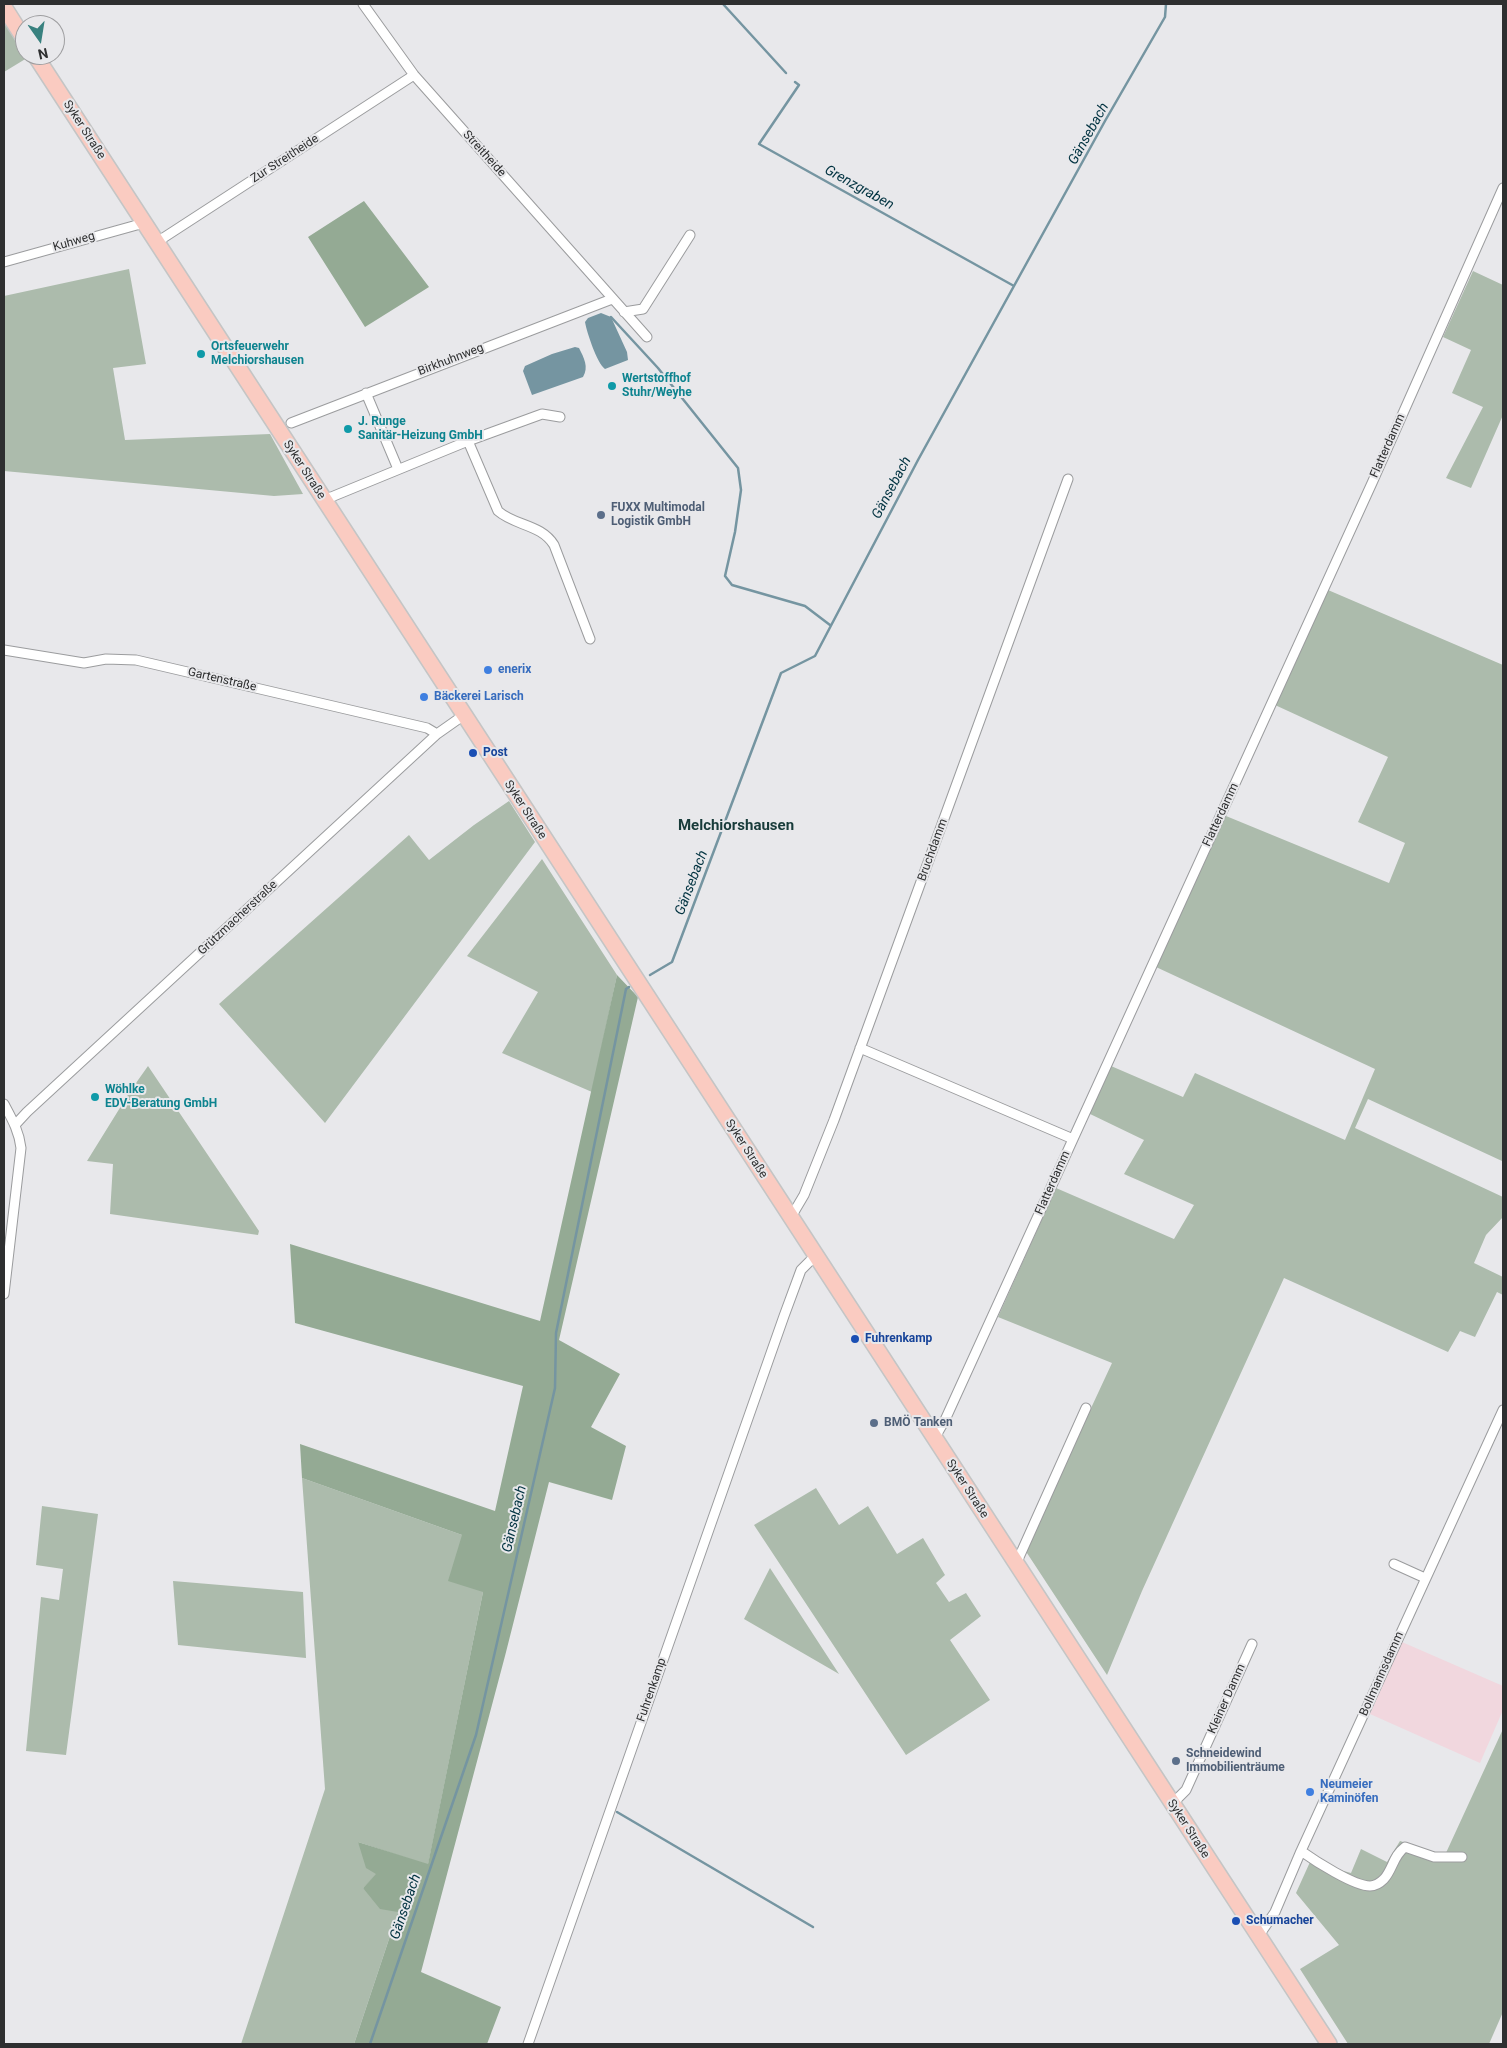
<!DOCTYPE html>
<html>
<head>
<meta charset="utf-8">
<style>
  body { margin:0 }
  #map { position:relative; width:1507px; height:2048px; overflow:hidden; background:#e8e8eb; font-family:Roboto,sans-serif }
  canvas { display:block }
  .frame { position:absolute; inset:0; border:5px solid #2e2f30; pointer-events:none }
  .north { position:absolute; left:15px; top:15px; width:50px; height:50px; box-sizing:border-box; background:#e8e8eb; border:1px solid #9e9ea0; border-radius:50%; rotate:167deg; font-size:14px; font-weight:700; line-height:20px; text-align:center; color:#2e2f30 }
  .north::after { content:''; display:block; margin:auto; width:18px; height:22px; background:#38817f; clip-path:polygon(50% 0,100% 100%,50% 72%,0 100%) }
</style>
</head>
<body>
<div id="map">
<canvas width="1507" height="2048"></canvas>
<div class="frame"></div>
<div class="north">N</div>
</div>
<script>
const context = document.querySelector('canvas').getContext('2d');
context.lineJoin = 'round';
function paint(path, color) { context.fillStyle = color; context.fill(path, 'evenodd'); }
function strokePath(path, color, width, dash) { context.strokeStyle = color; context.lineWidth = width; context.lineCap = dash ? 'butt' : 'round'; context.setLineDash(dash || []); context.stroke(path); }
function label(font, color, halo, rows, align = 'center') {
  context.font = font + ' Roboto,sans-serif'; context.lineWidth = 4; context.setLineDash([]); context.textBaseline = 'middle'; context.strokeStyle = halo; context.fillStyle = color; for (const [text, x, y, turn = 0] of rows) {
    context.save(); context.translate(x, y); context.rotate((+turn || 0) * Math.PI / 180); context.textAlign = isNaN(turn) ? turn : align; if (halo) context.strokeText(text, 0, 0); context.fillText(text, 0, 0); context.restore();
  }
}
const industrial = new Path2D(`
  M1402 1642 1503 1686V1710L1480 1763 1370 1714Z`);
const green = new Path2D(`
  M4 22 27 58 4 72Z
  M129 269 146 364 113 368 125 440 270 434 303 494 274 496 4 471V296Z
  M1473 271 1503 285V415L1471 488 1446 478 1483 407 1452 393 1471 350 1443 337Z
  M1328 590 1503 665V1158L1502 1161 1368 1099 1355 1128 1503 1197V1217L1486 1235 1474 1263 1503 1277V1295L1497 1292 1475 1337 1460 1331 1448 1352 1284 1278 1142 1591 1107 1675 1025 1550 1112 1363 998 1317 1056 1188 1174 1239 1194 1205 1124 1174 1144 1140 1088 1113 1111 1066 1183 1097 1195 1073 1345 1140 1375 1069 1156 967 1226 816 1389 883 1405 843 1358 822 1388 757 1275 705Z
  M509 801 535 842 325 1123 219 1004 409 835 429 860 474 825Z
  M542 859 617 975 592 1092 502 1053 538 992 467 956Z
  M148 1066 259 1231 258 1235 110 1214 113 1164 87 1161 131 1090Z
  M302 1478 462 1535 483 1592 428 1865 358 1842 377 1874 363 1888 398 1912 354 2044H241L325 1789Z
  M816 1488 839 1525 868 1506 897 1554 923 1538 945 1575 936 1583 949 1602 966 1593 981 1616 950 1640 990 1700 906 1755 754 1525Z
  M42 1506 98 1514 66 1755 26 1751 41 1597 59 1600 63 1569 36 1565Z
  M770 1568 839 1674 744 1619Z
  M173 1581 303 1592 306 1658 178 1645Z
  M1503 1729V2012L1489 2044H1348L1300 1969 1339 1945 1296 1893 1310 1862 1351 1873 1361 1849 1387 1862 1400 1841 1445 1855Z`);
const forest = new Path2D(`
  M364 201 429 287 365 327 308 237Z
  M617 975 638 997 559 1340 620 1374 591 1427 626 1446 612 1500 549 1482 505 1656 421 1972 501 2007 487 2044H354L398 1912 380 1909 363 1888 376 1874 366 1868 358 1842 428 1864 483 1592 448 1581 462 1535 302 1478 300 1444 495 1511 523 1386 295 1323 290 1244 540 1321Z`);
const water = new Path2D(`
  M601 313 611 317 627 352 628 360 605 369C597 363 587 333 585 322L588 318Z
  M575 347 579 348C584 358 589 367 583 377L532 395 523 371 525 366 552 354Z`);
const stream = new Path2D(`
  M723 4 786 73
  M795 82 799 85 759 144 1014 286
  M611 317 658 368 738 468 741 490 735 532 725 576 732 585 805 606 830 625
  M650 975 672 962 781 673 815 656 918 460 1105 121 1165 17 1166 4
  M617 1812 813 1927
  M370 2044 476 1735 555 1388 556 1333 626 989 629 987`);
const minor = new Path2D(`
  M363 4 414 75 647 337
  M157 242 414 75
  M4 262 144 223
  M624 312 643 309 690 235
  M366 393 398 469
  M291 423 612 299
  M468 441 498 511C515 526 541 524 554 545L590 639
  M324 500 468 441 542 414 560 417
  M4 650 84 663 106 659 136 660 427 728 437 734
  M860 1048 1073 1139
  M4 1104C12 1119 19 1131 21 1148L4 1294
  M15 1125 27 1112 437 734 464 715
  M791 1217 804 1195 834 1120 1068 479
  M934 1439 945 1420 1372 483 1503 188
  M1016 1564 1086 1408
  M1394 1564 1425 1578
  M1172 1804 1186 1790 1252 1644
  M1301 1851C1315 1861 1354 1886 1370 1886 1375 1886 1380 1883 1384 1879 1393 1869 1393 1856 1405 1847L1434 1857H1462
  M1258 1937 1275 1912 1301 1851 1503 1410
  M528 2044 784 1316 801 1270 815 1256`);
const primary = new Path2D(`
  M4 7 25 40
  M35 55 1329 2044`);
const markers = [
  [201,354,5,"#0f9aa8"],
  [612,386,5,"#0f9aa8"],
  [348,429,5,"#0f9aa8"],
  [601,515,5,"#5c6f8a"],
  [488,670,5,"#3f7fe0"],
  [424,697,5,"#3f7fe0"],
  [473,753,5,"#1a4fb4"],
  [95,1097,5,"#0f9aa8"],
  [855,1339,5,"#1a4fb4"],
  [874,1423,5,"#5c6f8a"],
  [1176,1761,5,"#5c6f8a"],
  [1310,1792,5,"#3f7fe0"],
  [1236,1921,5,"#1a4fb4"]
];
const streetNames = [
  ["Syker Straße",84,130,57],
  ["Streitheide",484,154,48],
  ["Zur Streitheide",285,159,-33],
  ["Kuhweg",74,242,-16],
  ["Birkhuhnweg",451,360,-21],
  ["Flatterdamm",1388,446,-66],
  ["Syker Straße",304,470,57],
  ["Gartenstraße",222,680,13],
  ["Syker Straße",525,810,57],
  ["Flatterdamm",1221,815,-65],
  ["Bruchdamm",933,850,-70],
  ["Grützmacherstraße",238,918,-43],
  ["Syker Straße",746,1149,57],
  ["Flatterdamm",1053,1183,-66],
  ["Syker Straße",967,1489,57],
  ["Bollmannsdamm",1382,1674,-66],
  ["Fuhrenkamp",652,1690,-71],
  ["Kleiner Damm",1227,1699,-66],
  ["Syker Straße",1188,1829,57]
];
const cultureNames = [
  ["Ortsfeuerwehr",211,347],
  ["Melchiorshausen",211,361],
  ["Wertstoffhof",622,379],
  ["Stuhr/Weyhe",622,393],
  ["J. Runge",358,422],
  ["Sanitär-Heizung GmbH",358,436],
  ["Wöhlke",105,1090],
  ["EDV-Beratung GmbH",105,1104]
];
const serviceNames = [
  ["FUXX Multimodal",611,508],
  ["Logistik GmbH",611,522],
  ["BMÖ Tanken",884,1423],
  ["Schneidewind",1186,1754],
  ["Immobilienträume",1186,1768]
];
const shopNames = [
  ["enerix",498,670],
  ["Bäckerei Larisch",434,697],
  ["Neumeier",1320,1785],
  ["Kaminöfen",1320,1799]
];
const transitNames = [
  ["Post",483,753],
  ["Fuhrenkamp",865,1339],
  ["Schumacher",1246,1921]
];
const waterNames = [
  ["Gänsebach",1089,134,-61],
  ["Grenzgraben",859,188,29],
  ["Gänsebach",892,488,-62],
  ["Gänsebach",692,883,-69],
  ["Gänsebach",515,1519,-77],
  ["Gänsebach",406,1907,-71]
];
const quarterNames = [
  ["Melchiorshausen",736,826]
];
paint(industrial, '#f1d7de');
paint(green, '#acbbac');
paint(forest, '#94aa94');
paint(water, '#7595a1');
strokePath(stream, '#7595a1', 2.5);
strokePath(minor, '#9b9c9e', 11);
strokePath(primary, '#c4c5c5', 18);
strokePath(minor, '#fff', 9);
strokePath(primary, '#facbc1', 15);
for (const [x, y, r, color] of markers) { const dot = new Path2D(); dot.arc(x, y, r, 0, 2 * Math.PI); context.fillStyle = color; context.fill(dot); strokePath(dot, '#e8e8eb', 2); }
label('12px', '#2e2f30', '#e8e8eb', streetNames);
label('bold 12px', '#0d838f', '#e8e8eb', cultureNames, 'left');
label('bold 12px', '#4e5e75', '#e8e8eb', serviceNames, 'left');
label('bold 12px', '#366cbe', '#e8e8eb', shopNames, 'left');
label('bold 12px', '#164399', '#e8e8eb', transitNames, 'left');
label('italic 14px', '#003240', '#e8e8eb', waterNames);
label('bold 15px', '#183b3a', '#e8e8eb', quarterNames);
</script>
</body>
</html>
